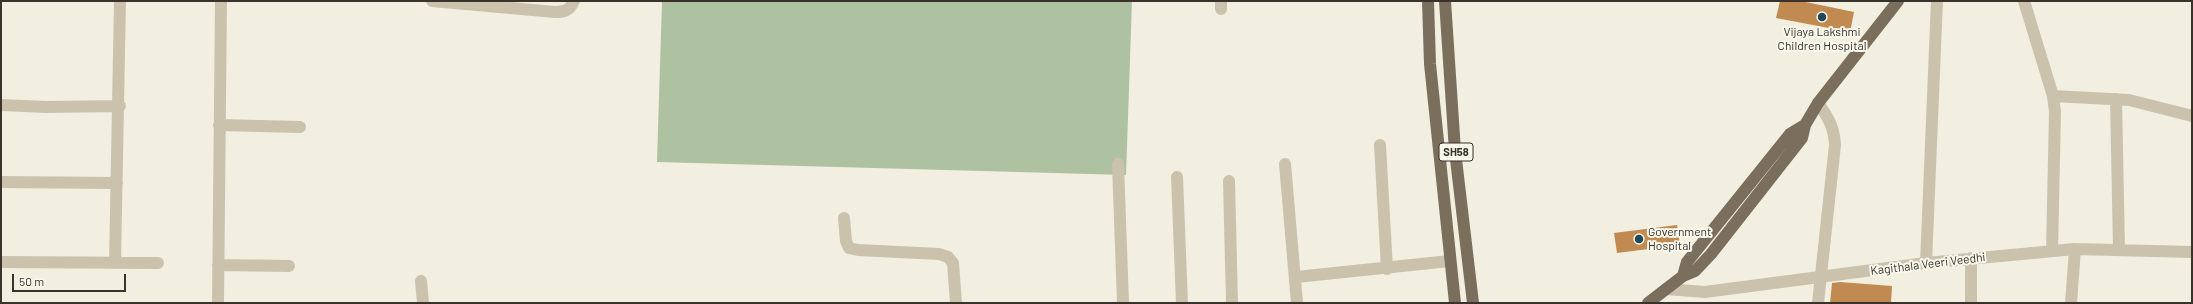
<!DOCTYPE html>
<html>
<head>
<meta charset="utf-8">
<style>
  body { margin:0 }
  #map { position:relative; width:2193px; height:304px; overflow:hidden; background:#f2efe1; font-family:Barlow,sans-serif }
  canvas { display:block }
  .frame { position:absolute; inset:0; border:2px solid #39332b; pointer-events:none }
  .scale { position:absolute; left:12px; top:274px; width:114px; height:18px; box-sizing:border-box; border:2px solid #39332b; border-top:0; padding-left:5px; font-size:12px; line-height:14px; white-space:nowrap; color:#39332b; -webkit-text-stroke:3px #faf7ed; paint-order:stroke }
</style>
</head>
<body>
<div id="map">
<canvas width="2193" height="304"></canvas>
<div class="frame"></div>
<div class="scale">50 m</div>
</div>
<script>
const context = document.querySelector('canvas').getContext('2d');
context.lineJoin = 'round';
function paint(path, color) { context.fillStyle = color; context.fill(path, 'evenodd'); }
function strokePath(path, color, width, dash) { context.strokeStyle = color; context.lineWidth = width; context.lineCap = dash ? 'butt' : 'round'; context.setLineDash(dash || []); context.stroke(path); }
function label(font, color, halo, rows, align = 'center') {
  context.font = font + ' Barlow,sans-serif'; context.lineWidth = 4; context.setLineDash([]); context.textBaseline = 'middle'; context.strokeStyle = halo; context.fillStyle = color; for (const [text, x, y, turn = 0] of rows) {
    context.save(); context.translate(x, y); context.rotate((+turn || 0) * Math.PI / 180); context.textAlign = isNaN(turn) ? turn : align; if (halo) context.strokeText(text, 0, 0); context.fillText(text, 0, 0); context.restore();
  }
}
const green = new Path2D(`
  M662 1H1132L1126 175 657 162Z`);
const building = new Path2D(`
  M1780 1H1801L1854 12 1850 32 1776 18Z
  M1677 225 1680 245 1617 253 1614 233Z
  M1840 282 1892 286 1891 303H1830L1832 283Z`);
const minor = new Path2D(`
  M432 1 555 12C565 12 570 10 574 1
  M2024 1 2053 96 2055 112 2052 251
  M1221 9V1
  M2053 96 2129 100 2192 116
  M2116 99 2119 249
  M1 105 46 107 120 106
  M219 125 300 127
  M1380 145 1387 269
  M1118 164 1123 303
  M1285 164 1297 303
  M1177 177 1182 303
  M1229 181 1232 303
  M1 182 117 183
  M844 218 846 241 849 248 858 250 939 254 948 257 953 263 956 303
  M1971 258V303
  M1 262 158 263
  M115 263 120 1
  M1926 263 1937 1
  M218 265 289 266
  M1296 277 1450 261
  M421 281 423 303
  M1666 289 1705 292 1926 263 2075 249 2192 252
  M218 303 221 1
  M1818 303 1835 145C1834 127 1828 117 1818 103
  M2071 303 2075 249`);
const major = new Path2D(`
  M1428 1 1430 64 1455 303
  M1445 1 1455 151 1473 303
  M1683 276 1687 262 1790 134 1805 125
  M1648 303 1683 276 1695 271 1711 254 1802 138 1805 125 1818 103 1898 1`);
const markers = [
  [1822,17,5,"#224759"],
  [1639,239,5,"#224759"]
];
const shields = [
  [1456,152,34]
];
const shieldNames = [
  ["SH58",1456,152]
];
const poiNames = [
  ["Vijaya Lakshmi",1822,32],
  ["Children Hospital",1822,46],
  ["Government",1648,232,"left"],
  ["Hospital",1648,246,"left"]
];
const streetNames = [
  ["Kagithala Veeri Veedhi",1928,264,-7]
];
paint(green, '#aec1a1');
paint(building, '#c18a50');
strokePath(minor, '#cac2ac', 12);
strokePath(major, '#7a6e5d', 12);
for (const [x, y, r, color] of markers) { const dot = new Path2D(); dot.arc(x, y, r, 0, 2 * Math.PI); context.fillStyle = color; context.fill(dot); strokePath(dot, '#faf7ed', 1.5); }
for (const [x, y, w] of shields) { const box = new Path2D(); box.roundRect(x - w / 2, y - 9, w, 18, 3); context.fillStyle = '#faf7ed'; context.fill(box); strokePath(box, '#39332b', 1); }
label('bold 11px', '#39332b', null, shieldNames);
label('12px', '#39332b', '#faf7ed', poiNames);
label('12px', '#39332b', '#faf7ed', streetNames);
</script>
</body>
</html>
